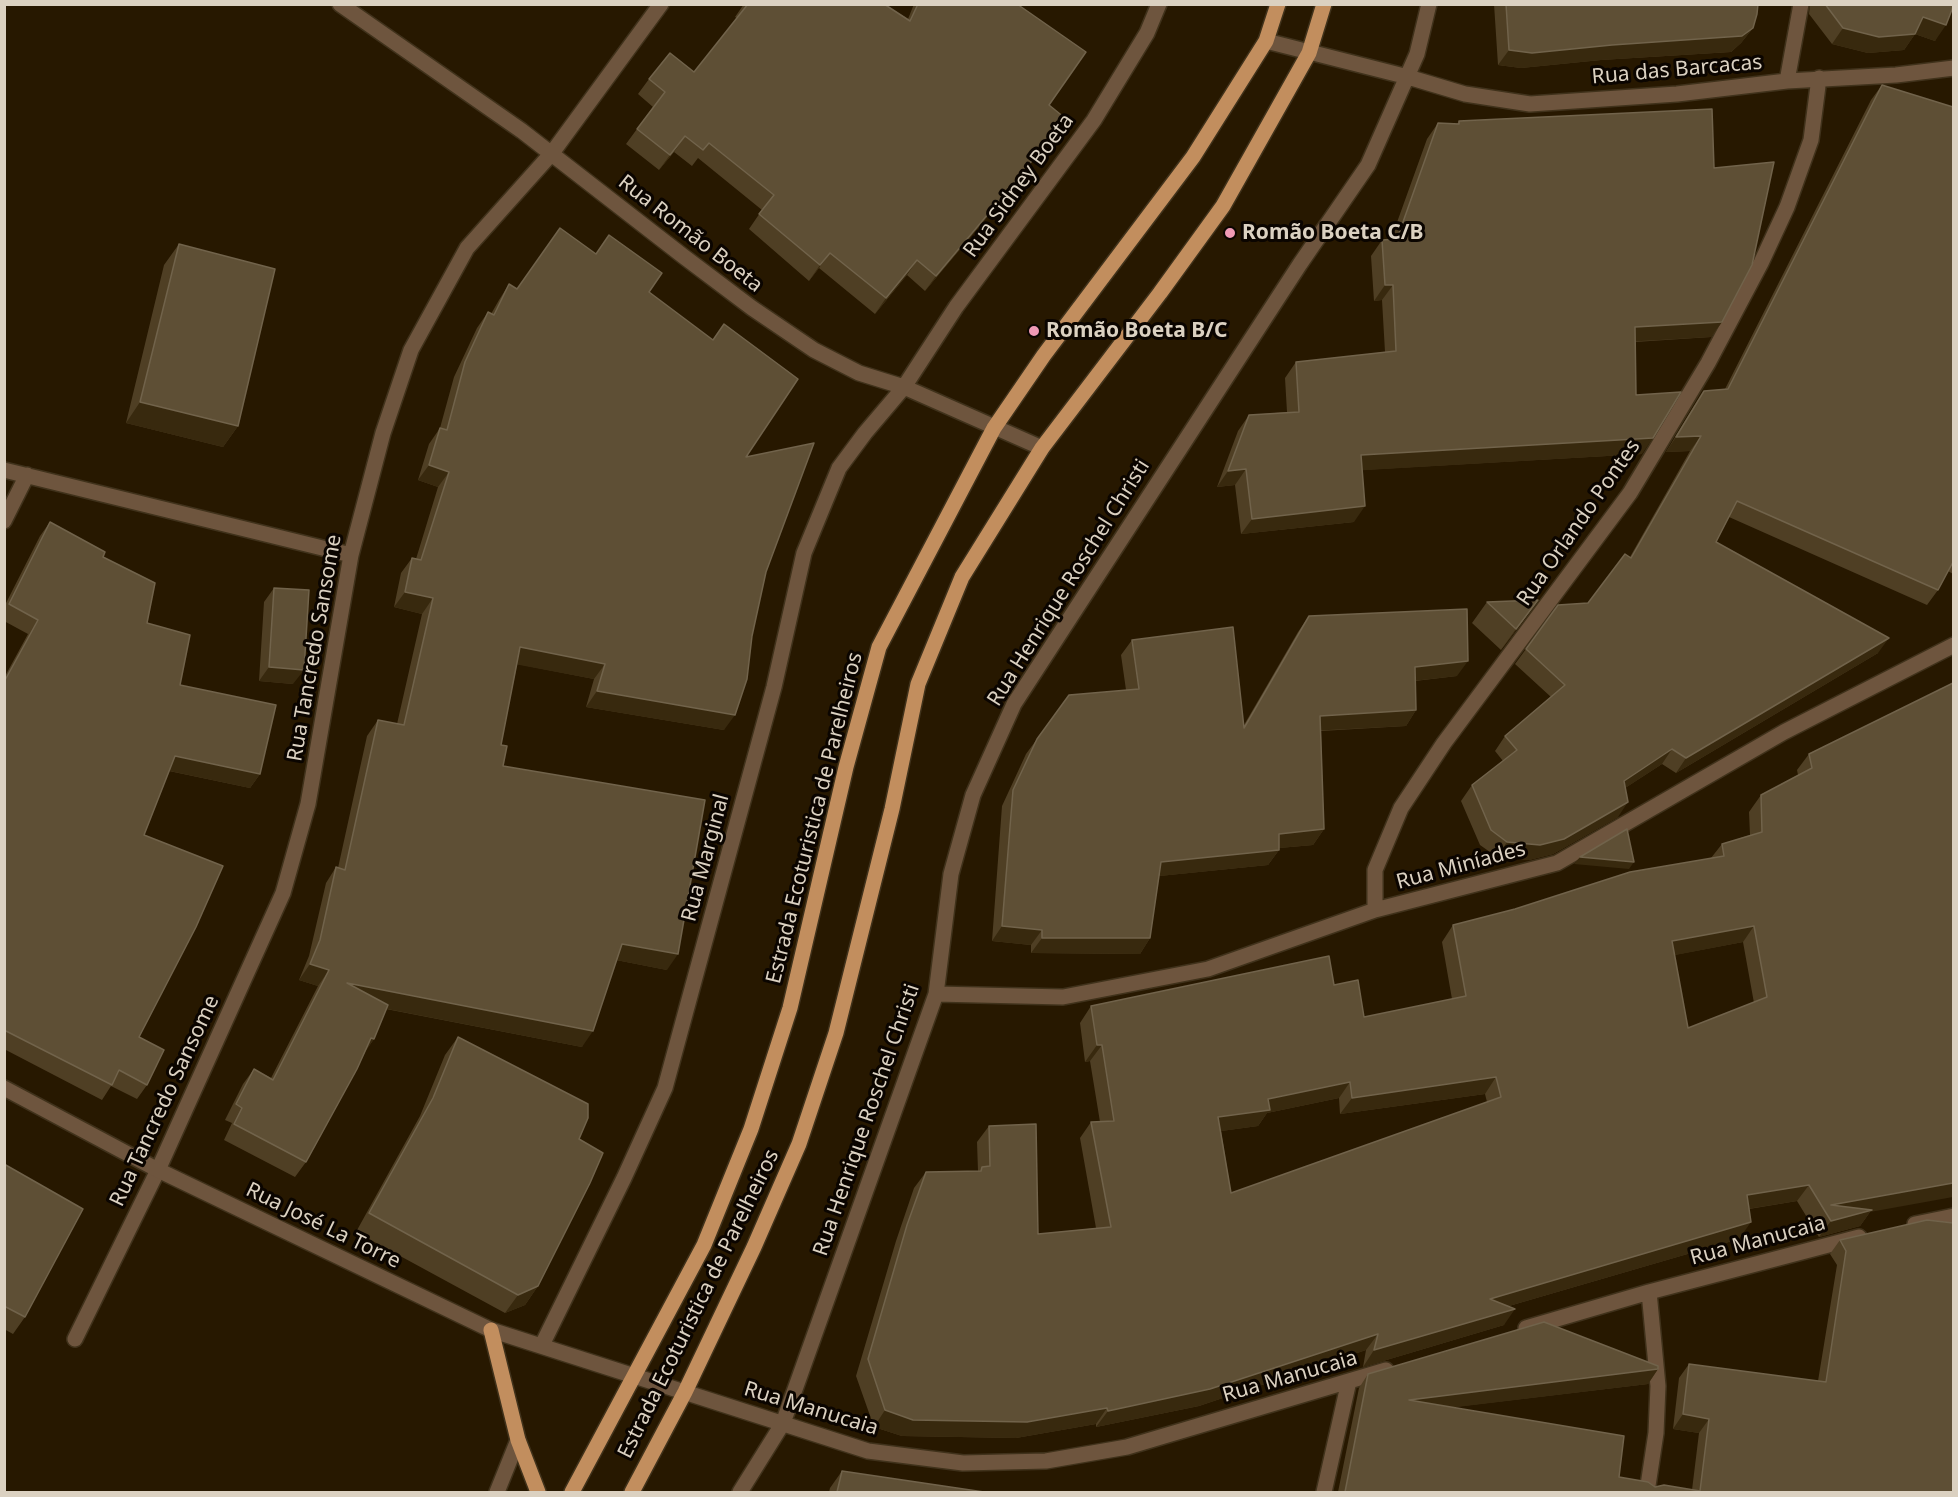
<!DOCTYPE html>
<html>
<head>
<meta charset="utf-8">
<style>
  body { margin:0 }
  #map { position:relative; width:1958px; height:1497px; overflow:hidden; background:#271800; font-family:"Noto Sans",sans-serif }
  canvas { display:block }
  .frame { position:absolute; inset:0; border:6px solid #dbd1c1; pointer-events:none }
</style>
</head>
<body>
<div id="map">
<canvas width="1958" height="1497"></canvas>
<div class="frame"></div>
</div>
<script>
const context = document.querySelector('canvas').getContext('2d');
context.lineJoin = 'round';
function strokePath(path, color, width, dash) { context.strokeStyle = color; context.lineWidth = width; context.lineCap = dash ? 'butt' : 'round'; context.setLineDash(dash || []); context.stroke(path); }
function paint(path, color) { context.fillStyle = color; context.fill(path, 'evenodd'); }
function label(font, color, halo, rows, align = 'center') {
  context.font = font + ' "Noto Sans",sans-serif'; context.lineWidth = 6; context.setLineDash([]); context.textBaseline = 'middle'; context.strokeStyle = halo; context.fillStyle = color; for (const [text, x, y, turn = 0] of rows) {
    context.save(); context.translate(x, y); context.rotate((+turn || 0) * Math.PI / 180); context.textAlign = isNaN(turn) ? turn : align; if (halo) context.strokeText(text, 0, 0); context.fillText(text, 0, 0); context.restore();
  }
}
const service = new Path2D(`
  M75 1339 158 1170
  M497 1492 518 1440`);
const minor = new Path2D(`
  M340 4 522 131 683 256 752 308 814 350 859 373 904 387 1042 448
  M1266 41 1408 77 1465 94 1530 104 1677 94 1787 81 1896 75 1954 68
  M1787 81 1801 4
  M4 470 351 555
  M4 521 27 475
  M1375 910V870L1401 808 1444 743 1630 493 1708 363 1761 263 1787 207 1811 140 1819 78
  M936 994 1063 997 1208 969 1375 910 1557 863 1784 732 1954 645
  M4 1088 158 1170 491 1330 868 1451 963 1463 1046 1461 1127 1447 1386 1370
  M158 1170 283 893 308 804 351 555 383 433 411 350 467 248 552 153 661 4
  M1915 1224 1954 1216
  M1526 1328 1649 1292 1859 1237
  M542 1345 624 1178 665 1088 774 687 804 553 839 468 865 433 904 387 956 307 1094 120 1147 33 1159 4
  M740 1492 783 1423 936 994 951 874 973 795 1014 704 1300 264 1368 165 1417 54 1429 4
  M1324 1492 1349 1381
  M1647 1492 1656 1433 1658 1386 1649 1292`);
const primary = new Path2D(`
  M491 1330 518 1440 538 1492
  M572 1492 704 1245 751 1129 790 1008 846 767 879 647 994 428 1044 355 1193 157 1266 41 1278 4
  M632 1492 685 1392 754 1247 799 1144 836 1033 892 809 918 684 962 577 1042 448 1160 293 1223 206 1309 53 1324 4`);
const wall = new Path2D(`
  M744 4H884L908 19 914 4H1017L1049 105 1054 134 1009 191 925 291 907 275 875 314 819 268 809 281 749 229 762 210 698 158 692 166 674 152 659 170 626 144 653 107 638 94 649 79 694 72 737 18 735 17Z
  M1494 4H1758L1753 28 1741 43 1731 52 1601 60 1521 68 1498 65Z
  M1810 4H1953L1935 41 1915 34 1904 50 1868 53 1832 44 1809 14Z
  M1882 85 1953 107V574L1948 571 1938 590 1927 605 1729 517 1716 542 1878 653 1676 773 1662 764 1625 788 1618 817 1553 854 1529 860 1497 857 1480 845 1461 801 1472 785 1503 761 1495 751 1505 736 1551 697 1515 664 1526 649 1588 603 1630 557 1690 451 1666 452 1694 406 1704 391 1725 389 1871 100Z
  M1459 121 1714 168 1722 322 1711 337 1635 342 1636 395 1642 454 1362 470 1354 522 1241 534 1235 485 1217 487 1238 431 1249 415 1287 412 1285 378 1296 362 1385 352 1382 300 1374 301 1371 256 1382 240 1391 239 1427 139 1438 123 1457 124Z
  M179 244 238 426 223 447 126 423 164 265Z
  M596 254 649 292 746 457 766 572 724 730 586 707 594 679 517 664 501 745 503 766 667 970 616 960 582 1047 386 1009 374 1039 364 1053 306 1162 295 1177 224 1140 232 1123 225 1120 243 1084 254 1069 271 1078 318 986 299 980 309 956 326 883 336 867 338 868 367 736 378 720 397 724 422 614 394 607 401 573 412 558 416 559 438 487 418 480 429 444 440 428 454 377 477 328 488 312 491 314 499 300 509 284 517 289Z
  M50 522 103 557 147 623 180 685 260 774 250 788 169 771 144 835 139 1037 147 1085 137 1099 111 1086 102 1100 4 1049V678L28 634 4 621V607L40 536Z
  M274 588 293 684 259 681 264 602Z
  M1487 602 1523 621 1501 650 1472 623Z
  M1309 616 1457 676 1415 681 1416 710 1406 726 1321 731 1324 829 1313 845 1279 848V850L1268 865 1159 876 1150 938 1140 954 1031 953V945L992 941 1002 806 1026 754 1037 739 1126 690 1121 655 1132 640 1244 725 1298 632Z
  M1953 683 1870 1212 1860 1226 1819 1237 1797 1201 1749 1209 1739 1239 1509 1306 1504 1325 1363 1367 1366 1350 1199 1406 1096 1427V1424L1016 1438 902 1436 874 1427 856 1376 896 1241 914 1188 926 1172 978 1171 977 1142 989 1126 1038 1234 1096 1228 1080 1138 1091 1122H1100L1090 1061 1085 1062 1080 1023 1091 1006 1334 985 1364 1017 1452 999 1442 942 1453 925 1711 858 1722 844 1750 835 1749 812 1761 795 1798 775 1797 770 1809 754ZM1743 942 1754 1003 1688 1028 1674 955ZM1485 1094 1487 1102 1231 1193 1221 1131 1258 1126 1267 1113 1339 1098 1340 1114Z
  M458 1037 579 1139 538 1286 525 1305 505 1313 356 1232 420 1116 445 1055Z
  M4 1164 25 1317 13 1334 4 1329Z
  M1953 1223V1492H1338L1359 1388 1368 1374 1658 1369 1648 1384 1454 1407 1619 1477 1655 1487 1692 1490 1699 1433 1673 1429 1679 1378 1689 1364 1818 1381 1837 1265 1830 1254 1840 1240Z
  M842 1471 984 1492H829L830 1488Z`);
const shadedWall = new Path2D(`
  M1923 17 1946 25 1935 41 1912 33Z
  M1753 28 1741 43 1731 52 1601 60 1521 68 1498 65 1509 50Z
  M1843 28 1915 34 1904 50 1868 53 1832 44Z
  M1065 118 1054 134 1009 191 925 291 936 276Z
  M685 136 674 152 659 170 670 155Z
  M830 253 819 268 809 281 820 265Z
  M917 260 907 275 875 314 886 298Z
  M1385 285H1393L1382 300 1374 301Z
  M1722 322 1711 337 1624 342 1635 327Z
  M140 402 238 426 223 447 126 423Z
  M1701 436 1690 451 1666 452 1676 437Z
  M1653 438 1642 454 1350 471 1361 455Z
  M429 465 449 472 438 487 418 480Z
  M1246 469 1235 485 1217 487 1228 471Z
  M1365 506 1354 522 1241 534 1252 519Z
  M405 592 433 598 422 614 394 607Z
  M1538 600 1523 621 1501 650 1516 629Z
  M1889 638 1878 653 1676 773 1686 758Z
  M520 647 605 664 594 679 509 663Z
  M1468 661 1457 676 1404 682 1415 667Z
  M269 667 304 670 293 684 259 681Z
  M597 691 735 715 724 730 586 707Z
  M1416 710 1406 726 1309 731 1320 716Z
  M1672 749 1662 764 1613 796 1624 781Z
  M175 756 260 774 250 788 165 770Z
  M1628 802 1618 817 1553 854 1529 860 1497 857 1507 842Z
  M1324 829 1313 845 1268 849 1279 834Z
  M1279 850 1268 865 1150 877 1161 862Z
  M1580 857 1634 862 1629 869 1574 864Z
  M1002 926 1042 930 1031 945 992 941Z
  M1754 926 1743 942 1660 958 1672 941Z
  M1042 938H1150L1140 954 1031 953Z
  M622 944 678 954 667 970 611 959Z
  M310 964 329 970 318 986 299 980Z
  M347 983 593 1031 582 1047 336 999Z
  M371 1038 374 1039 363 1055Z
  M1097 1045H1102L1090 1061 1085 1062Z
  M1496 1077 1485 1094 1340 1114 1352 1098Z
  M1350 1082 1339 1098 1267 1113 1258 1126 1207 1133 1218 1117 1268 1099Z
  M1953 1183V1197L1870 1212 1860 1226 1819 1237 1831 1221V1205Z
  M1809 1185 1797 1201 1735 1211 1747 1195Z
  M1751 1222 1739 1239 1478 1315 1490 1299Z
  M538 1286 525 1305 505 1313 518 1295Z
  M1515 1309 1504 1325 1363 1367 1374 1350Z
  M1378 1334 1366 1350 1199 1406 1096 1427 1108 1411Z
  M1658 1369 1648 1384 1399 1414 1409 1400Z
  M1107 1408 1096 1424 1016 1438 902 1436 874 1427 885 1410Z
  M1683 1414 1709 1419 1699 1433 1673 1429Z`);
const building = new Path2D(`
  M748 4H884L910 21 918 4H1017L1086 52 1049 105 1065 118 1020 176 936 276 917 260 886 298 830 253 820 265 759 214 774 195 709 143 703 150 685 136 670 155 637 129 665 92 649 79 670 53 694 72Z
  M1506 4H1758L1757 14 1753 28 1742 36 1612 45 1532 53 1509 50Z
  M1825 4H1953V7L1946 25 1923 17 1915 34 1879 37 1843 28Z
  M1882 85 1953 107V562L1938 590 1737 501 1716 542 1889 638 1686 758 1672 749 1624 781 1628 802 1564 839 1540 845 1507 842 1491 830 1472 785 1517 750 1505 736 1565 685 1526 649 1558 605 1588 603 1625 554 1631 558 1701 436 1676 437 1704 391 1728 389Z
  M1712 109 1714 168 1774 162 1752 265 1722 322 1635 327 1636 395 1681 392 1653 438 1361 455 1365 506 1252 519 1246 469 1228 471 1249 415 1299 412 1296 362 1396 351 1393 285H1385L1382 240 1397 239 1438 123 1459 124V121Z
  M560 228 596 254 609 235 662 273 649 292 713 340 724 324 798 379 746 457 814 443 766 572 752 636 747 679 735 715 597 691 605 664 520 647 501 745 507 746 503 766 705 800 678 954 622 944 593 1031 347 983 388 1005 374 1039 371 1038 357 1069 306 1162 234 1124 242 1108 236 1104 254 1069 273 1080 329 970 310 964 320 940 336 867 345 870 378 720 404 725 433 598 405 592 412 558 421 560 449 472 429 465 440 428 447 430 465 362 488 312 494 315 509 284 517 289Z
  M179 244 275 269 238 426 140 402Z
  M50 522 105 552 103 557 155 583 147 623 190 635 180 685 276 705 260 774 175 756 144 835 223 866 196 927 139 1037 164 1050 147 1085 119 1070 112 1085 4 1030V682L38 620 9 604Z
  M274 588 309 590 304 670 269 667Z
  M1538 600 1516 629 1487 602Z
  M1467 609 1468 661 1415 667 1416 710 1320 716 1324 829 1279 834V850L1161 862 1150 938H1042V930L1002 926 1013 790 1037 739 1069 695 1139 689 1132 640 1233 627 1244 728 1309 616Z
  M1953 683V1183L1831 1205 1872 1210 1831 1221 1809 1185 1747 1195 1751 1222 1490 1299 1515 1309 1374 1350 1378 1334 1210 1389 1108 1411 1107 1408 1027 1422 913 1420 885 1410 868 1359 907 1225 926 1172 981 1171 982 1167 990 1166 989 1126 1036 1124 1038 1234 1111 1227 1091 1122 1114 1121 1102 1045H1097L1091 1006 1329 956 1334 985 1358 980 1364 1017 1466 996 1453 925 1515 909 1630 872 1724 856 1722 844 1762 832 1761 795 1812 768 1809 754ZM1754 926 1767 997 1688 1028 1672 941ZM1496 1077 1501 1097 1231 1193 1218 1117 1270 1110 1268 1099 1350 1082 1352 1098Z
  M1627 829 1634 862 1580 857Z
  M458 1037 588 1104V1118L579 1139 603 1153 590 1183 538 1286 518 1295 369 1213 433 1098Z
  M4 1164 83 1209 25 1317 4 1306Z
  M1927 1220 1953 1223V1492H1345L1368 1374 1544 1322 1658 1366V1369L1409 1400 1624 1436 1619 1477 1648 1482 1655 1487 1664 1485 1700 1491 1709 1419 1683 1414 1689 1364 1826 1382 1846 1251 1840 1240Z
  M842 1471 984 1492H837Z`);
const markers = [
  [1230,233,6,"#f09ab5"],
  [1034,331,6,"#f09ab5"]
];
const streetNames = [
  ["Rua das Barcacas",1677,70,-5],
  ["Rua Sidney Boeta",1019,186,-54],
  ["Rua Romão Boeta",690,234,38],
  ["Rua Orlando Pontes",1579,523,-55],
  ["Rua Henrique Roschel Christi",1069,583,-58],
  ["Rua Tancredo Sansome",315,648,-80],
  ["Estrada Ecoturistica de Parelheiros",815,818,-76],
  ["Rua Marginal",706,858,-75],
  ["Rua Miníades",1461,866,-15],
  ["Rua Tancredo Sansome",165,1101,-65],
  ["Rua Henrique Roschel Christi",867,1120,-71],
  ["Rua José La Torre",323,1226,26],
  ["Rua Manucaia",1758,1241,-15],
  ["Estrada Ecoturistica de Parelheiros",699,1304,-64],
  ["Rua Manucaia",1290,1377,-16],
  ["Rua Manucaia",811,1409,17]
];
const poiNames = [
  ["Romão Boeta C/B",1242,233],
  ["Romão Boeta B/C",1046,331]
];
strokePath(service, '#40321b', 18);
strokePath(minor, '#40321b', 18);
strokePath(primary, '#40321b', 18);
strokePath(service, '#6e553e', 15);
strokePath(minor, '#6e553e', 15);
strokePath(primary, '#c28e5e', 15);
paint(wall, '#4f3f24');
paint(shadedWall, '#38290e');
paint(building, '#5e4f35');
strokePath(building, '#71634b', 1.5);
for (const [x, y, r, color] of markers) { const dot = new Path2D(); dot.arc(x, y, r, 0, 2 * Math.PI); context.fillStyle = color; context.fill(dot); strokePath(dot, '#0b0500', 2); }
label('21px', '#dbd1c1', '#0b0500', streetNames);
label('bold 21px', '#dbd1c1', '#0b0500', poiNames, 'left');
</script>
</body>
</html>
